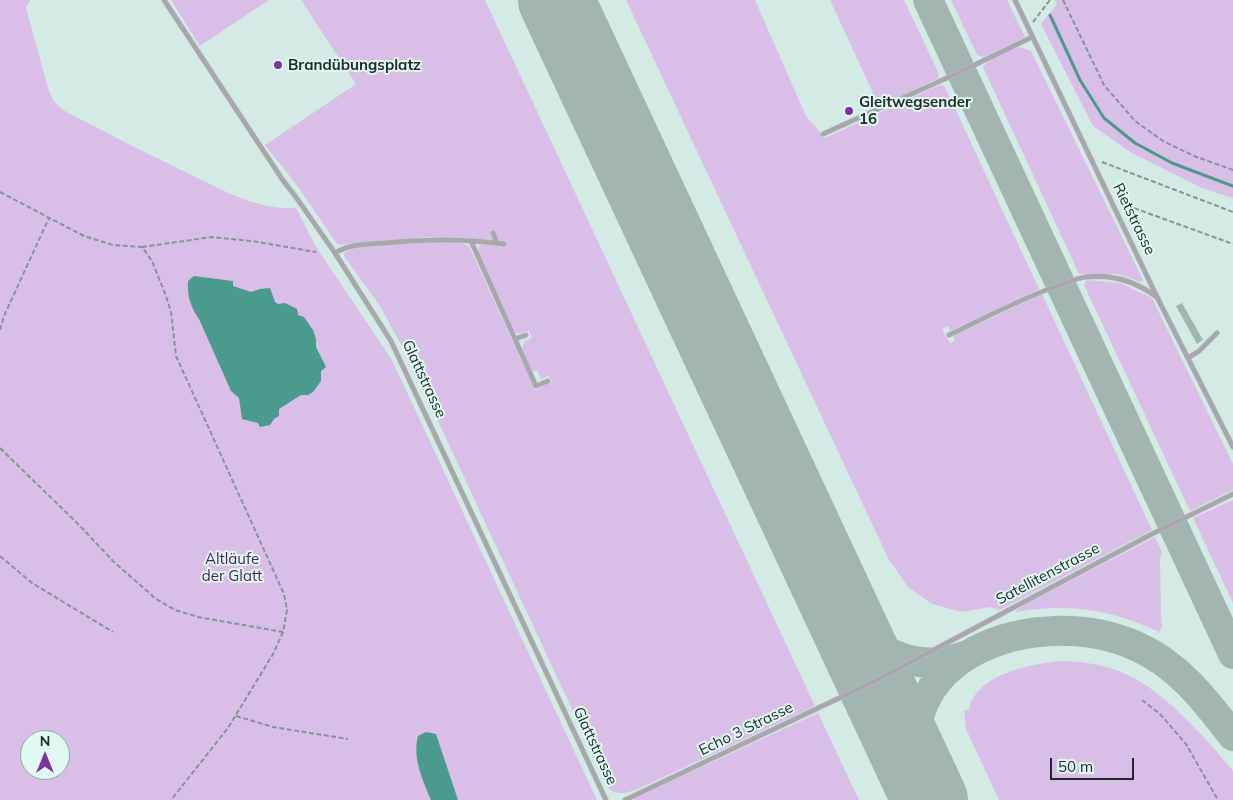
<!DOCTYPE html>
<html>
<head>
<meta charset="utf-8">
<style>
  body { margin:0 }
  #map { position:relative; width:1233px; height:800px; overflow:hidden; background:#d3eae5; font-family:Mulish,sans-serif }
  canvas { display:block }
  .north { position:absolute; left:20px; top:730px; width:50px; height:50px; box-sizing:border-box; background:#e0f8f2; border:1px solid #94a6a2; border-radius:50%; rotate:0deg; font-size:14px; font-weight:700; line-height:20px; text-align:center; color:#222b29 }
  .north::after { content:''; display:block; margin:auto; width:18px; height:22px; background:#8032a2; clip-path:polygon(50% 0,100% 100%,50% 72%,0 100%) }
  .scale { position:absolute; left:1050px; top:758px; width:84px; height:22px; box-sizing:border-box; border:2px solid #222b29; border-top:0; padding-left:6px; font-size:15px; line-height:18px; white-space:nowrap; color:#222b29; -webkit-text-stroke:4px #e0f8f2; paint-order:stroke }
</style>
</head>
<body>
<div id="map">
<canvas width="1233" height="800"></canvas>
<div class="north">N</div>
<div class="scale">50 m</div>
</div>
<script>
const context = document.querySelector('canvas').getContext('2d');
context.lineJoin = 'round';
function paint(path, color) { context.fillStyle = color; context.fill(path, 'evenodd'); }
function strokePath(path, color, width, dash) { context.strokeStyle = color; context.lineWidth = width; context.lineCap = dash ? 'butt' : 'round'; context.setLineDash(dash || []); context.stroke(path); }
function label(font, color, halo, rows, align = 'center') {
  context.font = font + ' Mulish,sans-serif'; context.lineWidth = 4; context.setLineDash([]); context.textBaseline = 'middle'; context.strokeStyle = halo; context.fillStyle = color; for (const [text, x, y, turn = 0] of rows) {
    context.save(); context.translate(x, y); context.rotate((+turn || 0) * Math.PI / 180); context.textAlign = isNaN(turn) ? turn : align; if (halo) context.strokeText(text, 0, 0); context.fillText(text, 0, 0); context.restore();
  }
}
const green = new Path2D(`
  M0 0H30L26 8 48 88 53 100 63 110C103 131 144 152 185 172 221 189 255 210 296 208L316 247 392 360 597 800H0ZM30 740H60V770H30Z
  M171 0H269L200 46Z
  M301 0H485L815 706 636 790C627 793 617 795 609 789L411 363 380 306 344 256V253C362 241 438 243 461 243L469 246 535 390 552 382 549 376 541 379 537 370 532 372 522 349 524 342 532 338 529 331 520 334 514 332 478 253 479 246 481 244 506 247 507 242 499 241 494 230 490 232 494 240 427 237 338 245 296 184 265 145 356 84Z
  M626 0H755L806 116 825 138 935 87 941 85 945 87 1039 289 950 331 948 326 942 329 950 343 955 341 953 336 1042 294 1152 530 1000 610 990 607 962 612 932 604 909 588 889 560Z
  M830 0H904L939 74 938 78 877 108 869 106 863 100 873 93Z
  M951 0H1007L1025 37 984 57 977 55Z
  M1055 0H1233V198L1202 188 1132 153 1093 126 1041 24 1057 4Z
  M1020 47 1031 51 1143 280 1141 282 1117 274H1079L983 67C987 59 1011 49 1020 47Z
  M1088 280 1120 283 1152 298 1233 464V490L1190 511 1084 285 1086 281Z
  M1233 500V603L1193 518Z
  M1155 537 1162 552 1160 560 1161 615 1162 627 1159 632C1111 609 1068 603 1015 612L1022 606Z
  M1063 661C1082 662 1101 664 1119 671 1161 687 1205 737 1233 771V800H999L966 729 964 710H969C975 674 1033 663 1063 661Z
  M818 713 859 800H633L637 797Z`);
const water = new Path2D(`
  M194 276 233 281V286L251 292 260 289 270 288 275 302 278 304 285 303 297 309 298 315 304 317 313 330 316 339V347L326 367 321 371V381L313 392 308 395H301L279 409V416L274 419 270 425 260 427 258 423 242 419 239 398 231 391 199 319C191 308 187 296 188 281Z
  M426 732 436 734 458 800H431C423 781 412 757 418 736Z`);
const stream = new Path2D(`
  M1050 15 1080 80 1104 118 1135 143 1172 163 1233 186`);
const taxiway = new Path2D(`
  M928 0 1233 654
  M838 604C868 648 909 676 964 656
  M923 787C879 655 1037 602 1136 646 1179 665 1205 700 1233 736`);
const runway = new Path2D(`
  M556 0 930 800`);
const building = new Path2D(`
  M1182 303 1203 340 1197 344 1176 306Z`);
const path = new Path2D(`
  M1063 0 1104 85 1135 121 1163 141 1194 156 1233 170
  M1033 22 1050 0
  M1102 162 1233 212
  M0 192 84 236 113 245 142 247 152 261 166 296 171 312 176 356 284 594 287 610 283 632 273 654 228 728 171 800
  M1120 203 1233 244
  M142 247 212 237 252 241 316 252
  M0 330 4 316 49 218
  M0 448 79 525 113 561 156 599 175 610 198 617 283 632
  M0 556 32 583 113 632
  M1142 700 1160 714 1186 744 1218 800
  M236 716 273 727 348 739`);
const lane = new Path2D(`
  M164 0 282 179 298 200 335 253 391 341 606 800
  M1015 0 1158 299 1233 447
  M823 134 960 72 1032 37
  M493 233 497 243
  M471 241 536 386 548 381
  M335 253C349 244 367 244 384 243 424 239 464 239 504 244
  M949 335C985 318 1020 299 1057 286 1066 283 1076 278 1086 277 1113 274 1137 282 1158 298
  M515 339 526 335
  M1188 358 1199 351 1217 333
  M625 800 877 680 1150 535 1233 494`);
const markers = [
  [278,65,5,"#8032a2"],
  [849,111,5,"#8032a2"]
];
const poiNames = [
  ["Brandübungsplatz",288,65],
  ["Gleitwegsender",859,102],
  ["16",859,119]
];
const streetNames = [
  ["Rietstrasse",1134,219,64],
  ["Glattstrasse",424,379,65],
  ["Satellitenstrasse",1048,574,-28],
  ["Echo 3 Strasse",746,729,-26],
  ["Glattstrasse",595,746,65]
];
const parkNames = [
  ["Altläufe",232,559],
  ["der Glatt",232,576]
];
paint(green, '#d9bfe7');
paint(water, '#4a9a8d');
strokePath(stream, '#4a9a8d', 3);
strokePath(taxiway, '#a2b5b0', 30);
strokePath(runway, '#a2b5b0', 76);
paint(building, '#a0b6b1');
strokePath(lane, '#b3c8c3', 5.5);
strokePath(path, '#859692', 2, [5, 2.5]);
strokePath(lane, '#aaa6ad', 4.5);
for (const [x, y, r, color] of markers) { const dot = new Path2D(); dot.arc(x, y, r, 0, 2 * Math.PI); context.fillStyle = color; context.fill(dot); strokePath(dot, '#e0f8f2', 2); }
label('bold 15px', '#222b29', '#e0f8f2', poiNames, 'left');
label('15px', '#222b29', '#e0f8f2', streetNames);
label('15px', '#471c5b', '#e0f8f2', parkNames);
</script>
</body>
</html>
